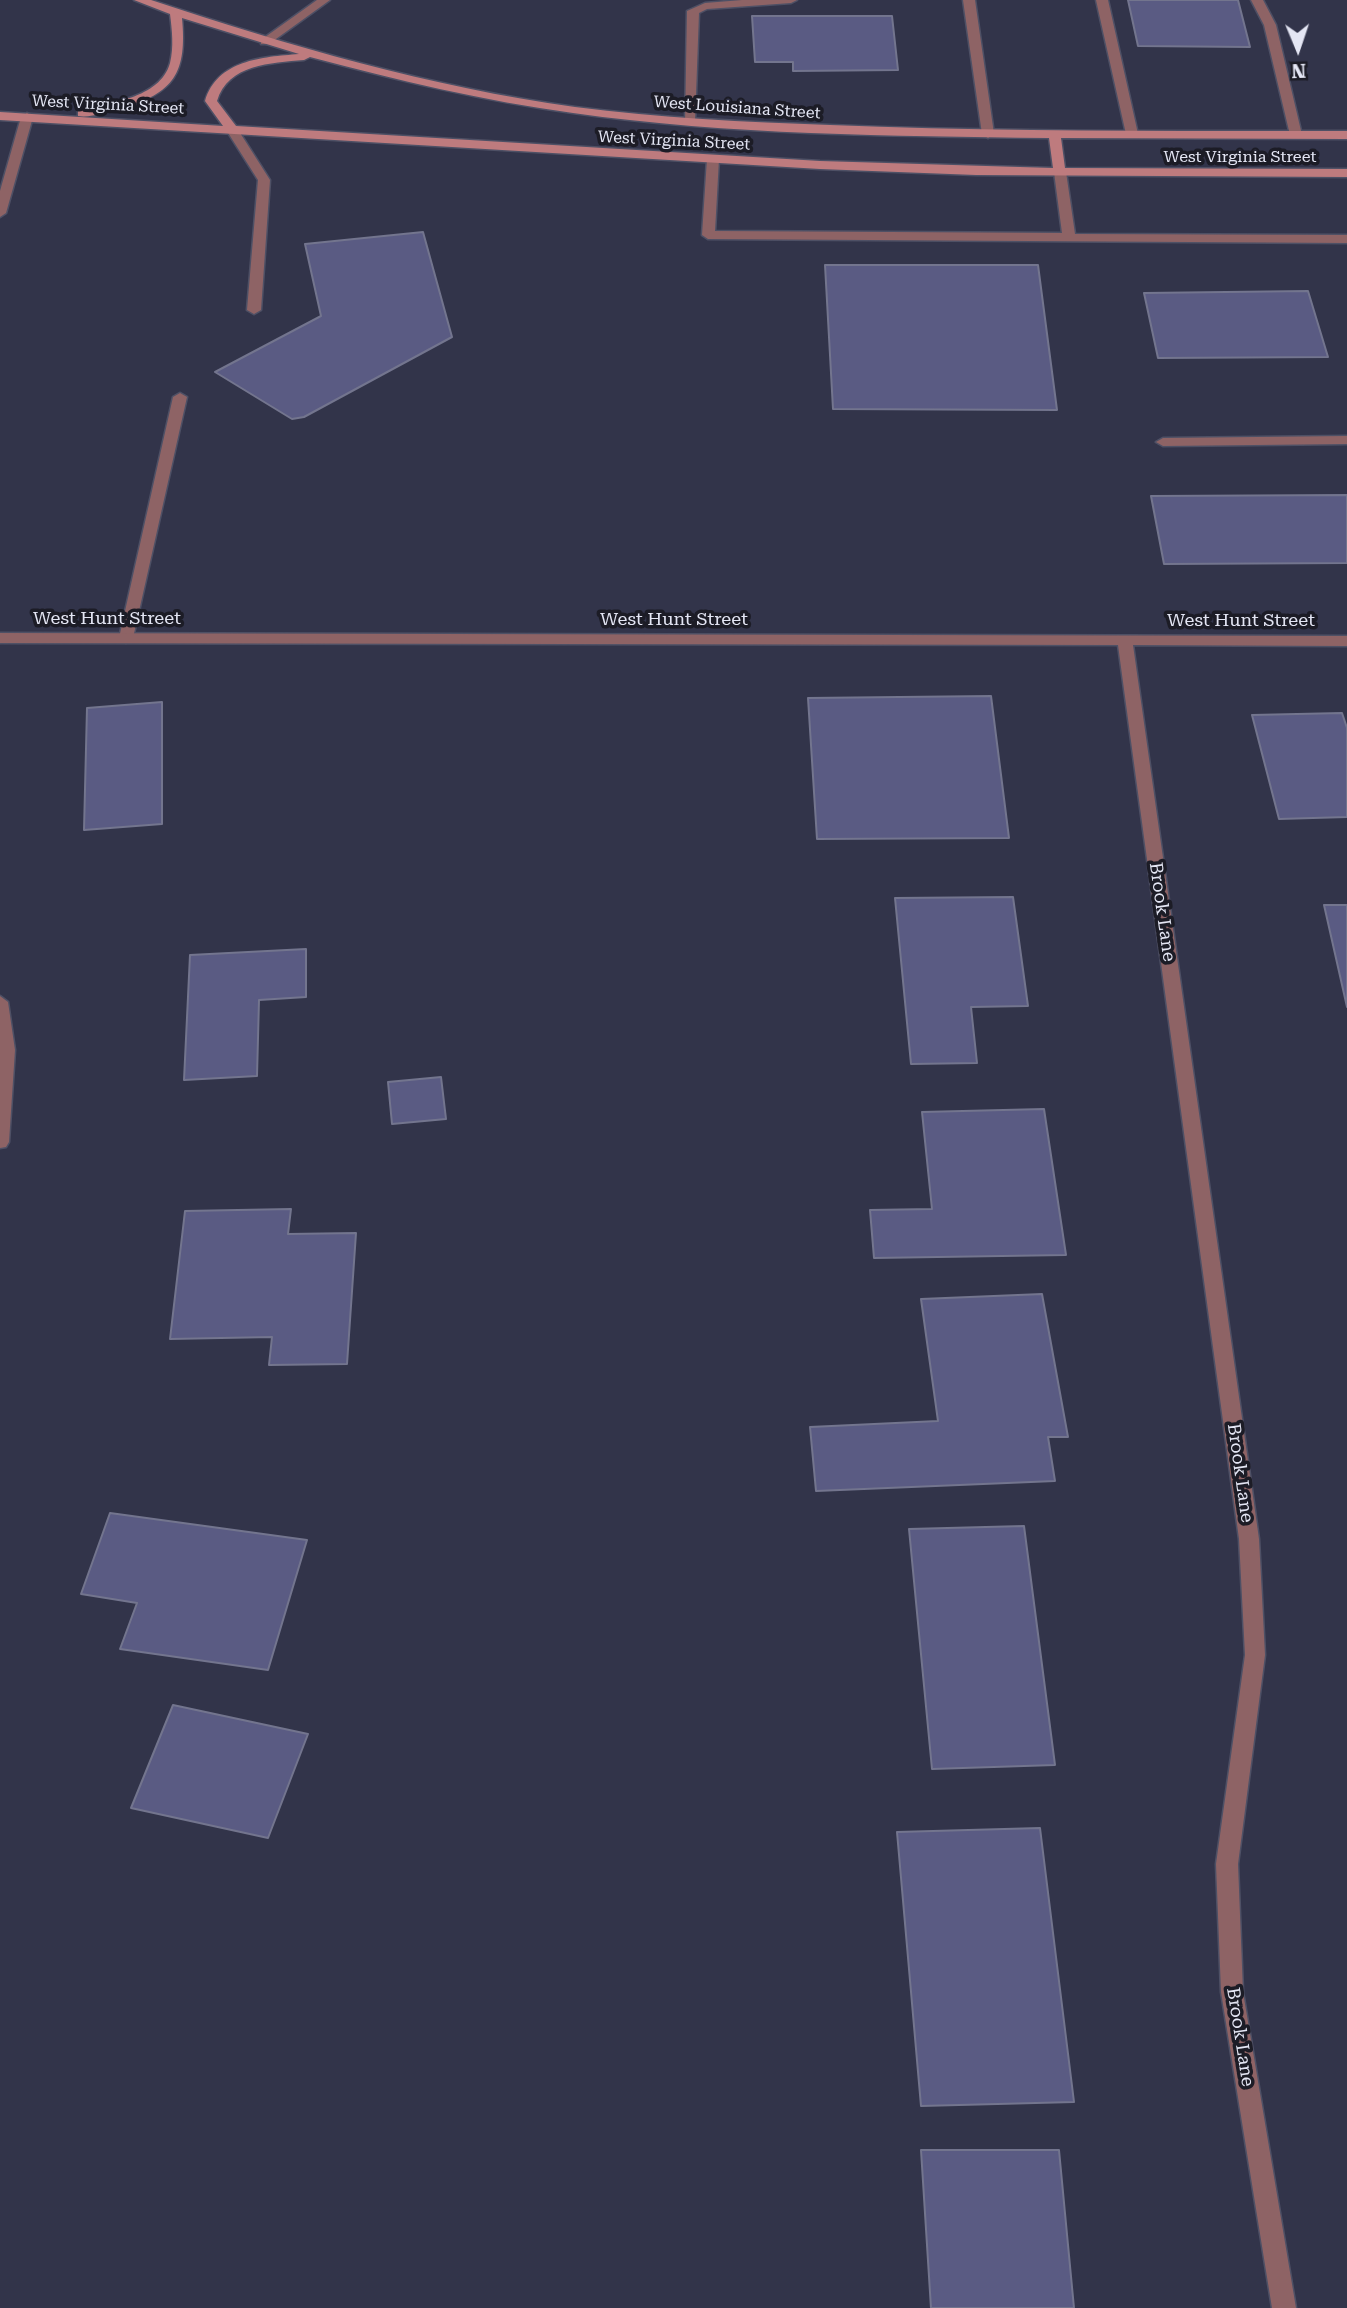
<!DOCTYPE html>
<html>
<head>
<meta charset="utf-8">
<style>
  body { margin:0 }
  #map { position:relative; width:1347px; height:2308px; overflow:hidden; background:#32344a; font-family:"Roboto Serif",serif }
  canvas { display:block }
  .north { position:absolute; left:1263px; top:14px; width:70px; height:70px; -webkit-text-stroke:5px #1c1c26; paint-order:stroke; rotate:178deg; font-size:19px; font-weight:700; line-height:28px; text-align:center; color:#e4e6f4 }
  .north::after { content:''; display:block; margin:auto; width:24px; height:32px; background:#e4e6f4; clip-path:polygon(50% 0,100% 100%,50% 72%,0 100%) }
</style>
</head>
<body>
<div id="map">
<canvas width="1347" height="2308"></canvas>
<div class="north">N</div>
</div>
<script>
const context = document.querySelector('canvas').getContext('2d');
context.lineJoin = 'round';
function paint(path, color) { context.fillStyle = color; context.fill(path, 'evenodd'); }
function strokePath(path, color, width, dash) { context.strokeStyle = color; context.lineWidth = width; context.lineCap = dash ? 'butt' : 'round'; context.setLineDash(dash || []); context.stroke(path); }
function label(font, color, halo, rows, align = 'center') {
  context.font = font + ' "Roboto Serif",serif'; context.lineWidth = 7; context.setLineDash([]); context.textBaseline = 'middle'; context.strokeStyle = halo; context.fillStyle = color; for (const [text, x, y, turn = 0] of rows) {
    context.save(); context.translate(x, y); context.rotate((+turn || 0) * Math.PI / 180); context.textAlign = isNaN(turn) ? turn : align; if (halo) context.strokeText(text, 0, 0); context.fillText(text, 0, 0); context.restore();
  }
}
const building = new Path2D(`
  M1128 0H1238L1250 47 1138 46Z
  M752 16H892L898 70 793 71V62H755Z
  M423 232 452 337 304 417 292 419 215 372 321 316 305 244Z
  M825 265H1038L1057 410 833 409Z
  M1308 291 1328 357 1158 358 1144 293Z
  M1347 495V563L1164 564 1151 496Z
  M991 696 1009 838 817 839 808 698Z
  M162 702V824L84 830 87 708Z
  M1342 713 1347 728V817L1279 819 1252 715Z
  M1013 897 1028 1006 971 1007 977 1063 911 1064 895 898Z
  M1324 905H1347V1007Z
  M306 949V997L259 1000 257 1076 184 1080 190 955Z
  M441 1077 446 1119 392 1124 388 1082Z
  M1044 1109 1066 1255 874 1258 870 1210 932 1209 922 1112Z
  M291 1209 288 1234 356 1233 347 1364 269 1365 272 1337 170 1339 185 1211Z
  M1042 1294 1068 1437H1048L1055 1481 816 1491 810 1427 938 1421 921 1299Z
  M110 1513 307 1540 268 1670 120 1649 137 1603 81 1594Z
  M1024 1526 1055 1765 932 1769 909 1529Z
  M173 1705 308 1734 268 1838 131 1808Z
  M1040 1828 1074 2102 921 2106 897 1832Z
  M921 2150H1059L1074 2308H931Z`);
const lane = new Path2D(`
  M317 0H330L269 44H261V40Z
  M742 0H797L791 3 707 9 699 13 695 121 685 124 687 11 705 3Z
  M963 0H975L994 134 988 138 982 134Z
  M1096 0H1108L1138 134 1136 137 1126 134Z
  M1251 0H1263L1276 25 1302 135 1300 138 1290 135 1264 25Z
  M27 113 33 117 6 213 0 217V191L21 117Z
  M231 124 235 125 270 180 261 310 254 314 247 310 258 180 225 128Z
  M713 155 719 159 715 231 1062 233 1054 172 1060 168 1066 172 1075 234 1347 235V243L708 239 702 235 707 159Z
  M180 393 187 397 133 638 126 643 119 638 173 397Z
  M1347 436V444L1163 446 1156 442 1163 438Z`);
const street = new Path2D(`
  M0 633 1347 636V646L1133 645 1259 1539 1265 1655 1238 1864 1243 1992 1296 2308H1272L1221 1992 1216 1864 1245 1655 1239 1539 1118 645 0 643Z
  M0 996 8 1002 15 1050 9 1142 6 1147 0 1148Z`);
const secondary = new Path2D(`
  M134 0H151C290 46 430 87 575 107 660 118 745 122 830 125 1002 132 1175 131 1347 131V139L1061 138 1065 168 1347 169V177L976 175 820 169 0 120V112L223 126 205 101C217 60 262 57 299 54L182 18C187 72 175 94 120 108 107 112 91 118 78 116V110C108 103 160 99 170 63 174 47 172 30 170 14ZM310 57C397 80 484 101 573 113 730 135 891 136 1049 138L1053 168 820 161 236 126 217 101C228 64 271 63 304 60Z`);
const farStreetnames = [
  ["West Virginia Street",108,105,3],
  ["West Louisiana Street",737,108,4],
  ["West Virginia Street",674,141,3],
  ["West Virginia Street",1240,157]
];
const streetNames = [
  ["West Hunt Street",107,619],
  ["West Hunt Street",674,620],
  ["West Hunt Street",1241,621],
  ["Brook Lane",1162,912,82],
  ["Brook Lane",1240,1473,82],
  ["Brook Lane",1240,2037,81]
];
paint(building, '#5a5b83');
strokePath(building, '#73758e', 2);
strokePath(lane, '#4e5065', 3);
strokePath(street, '#4e5065', 3);
strokePath(secondary, '#4e5065', 3);
paint(lane, '#8e6365');
paint(street, '#8e6365');
paint(secondary, '#be7b7e');
label('16px', '#e4e6f4', '#1c1c26', farStreetnames);
label('18px', '#e4e6f4', '#1c1c26', streetNames);
</script>
</body>
</html>
